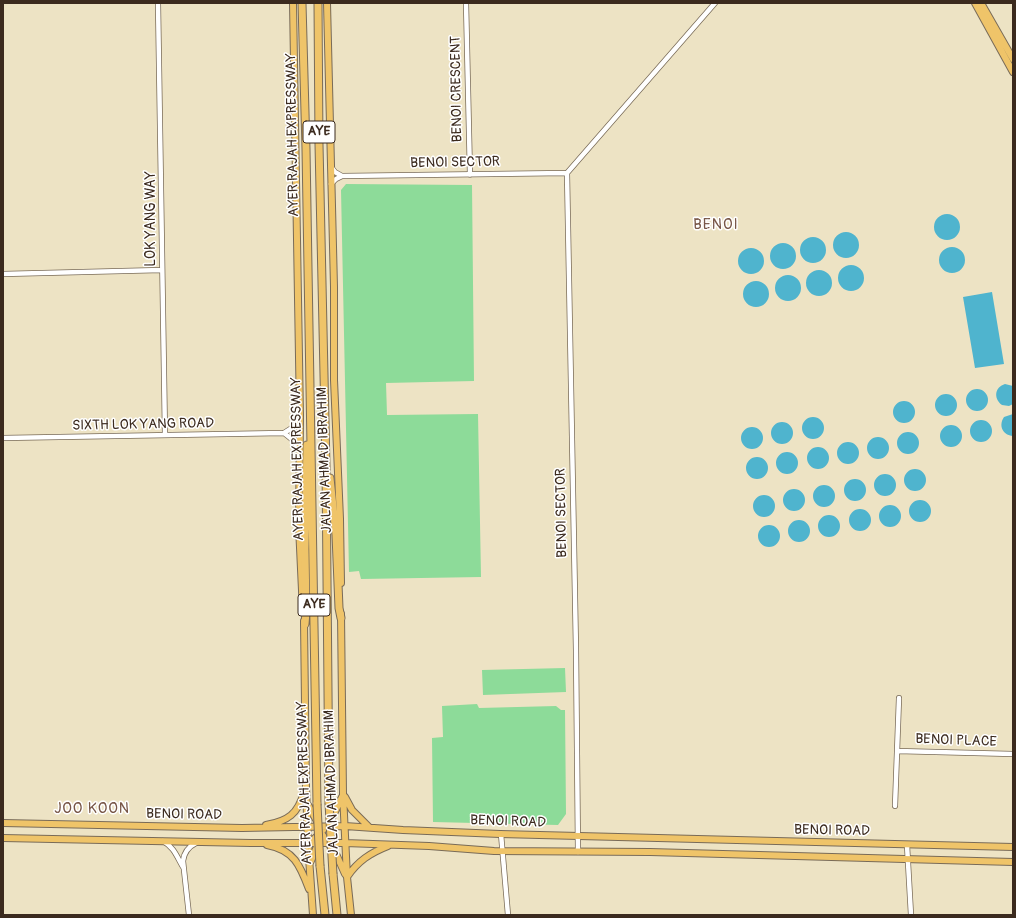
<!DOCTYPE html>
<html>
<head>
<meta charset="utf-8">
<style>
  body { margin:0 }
  #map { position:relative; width:1016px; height:918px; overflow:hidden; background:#ede3c4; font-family:Pangolin,sans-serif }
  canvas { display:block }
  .frame { position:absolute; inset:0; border:4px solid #3b2a1e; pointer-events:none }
</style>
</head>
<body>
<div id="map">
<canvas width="1016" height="918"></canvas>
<div class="frame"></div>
</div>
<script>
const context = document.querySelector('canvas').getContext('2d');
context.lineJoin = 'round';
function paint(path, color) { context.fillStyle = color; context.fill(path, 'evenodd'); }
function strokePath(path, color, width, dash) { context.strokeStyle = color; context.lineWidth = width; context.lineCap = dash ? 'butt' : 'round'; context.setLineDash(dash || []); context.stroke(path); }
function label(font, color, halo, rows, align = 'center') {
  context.font = font + ' Pangolin,sans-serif'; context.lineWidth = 3; context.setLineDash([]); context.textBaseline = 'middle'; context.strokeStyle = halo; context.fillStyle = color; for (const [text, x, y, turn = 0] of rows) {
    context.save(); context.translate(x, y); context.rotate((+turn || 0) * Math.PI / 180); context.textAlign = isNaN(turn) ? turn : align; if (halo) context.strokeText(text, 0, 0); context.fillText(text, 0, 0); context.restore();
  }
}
const green = new Path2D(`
  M346 184 472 185 474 381 386 383 387 415 478 414 481 577 361 579 359 571 349 572 341 190Z
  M565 668 566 692 483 695 482 670Z
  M477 704 479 708 556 706 561 710H565L566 814 558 825 433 822 432 738 443 737 442 706Z`);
const water = new Path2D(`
  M934 227a13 13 0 1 1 26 0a13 13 0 1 1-26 0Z
  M833 245a13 13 0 1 1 26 0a13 13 0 1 1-26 0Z
  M800 250a13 13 0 1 1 26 0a13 13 0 1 1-26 0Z
  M770 256a13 13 0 1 1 26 0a13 13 0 1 1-26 0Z
  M939 260a13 13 0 1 1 26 0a13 13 0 1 1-26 0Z
  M738 261a13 13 0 1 1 26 0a13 13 0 1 1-26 0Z
  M838 278a13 13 0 1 1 26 0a13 13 0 1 1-26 0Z
  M806 283a13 13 0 1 1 26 0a13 13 0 1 1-26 0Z
  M775 288a13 13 0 1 1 26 0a13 13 0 1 1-26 0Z
  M743 294a13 13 0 1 1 26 0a13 13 0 1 1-26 0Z
  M992 292 1004 364 975 368 963 297Z
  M1005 384 1013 386V404L1009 406 1002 405C993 398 995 387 1005 384Z
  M966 400a11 11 0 1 1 22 0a11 11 0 1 1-22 0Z
  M935 405a11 11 0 1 1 22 0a11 11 0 1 1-22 0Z
  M893 412a11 11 0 1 1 22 0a11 11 0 1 1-22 0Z
  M1013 414V436C1003 435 998 426 1004 417Z
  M802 428a11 11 0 1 1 22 0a11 11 0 1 1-22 0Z
  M970 431a11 11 0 1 1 22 0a11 11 0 1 1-22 0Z
  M771 433a11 11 0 1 1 22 0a11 11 0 1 1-22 0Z
  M940 436a11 11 0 1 1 22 0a11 11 0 1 1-22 0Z
  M741 438a11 11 0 1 1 22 0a11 11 0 1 1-22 0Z
  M897 443a11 11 0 1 1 22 0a11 11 0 1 1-22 0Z
  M867 448a11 11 0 1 1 22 0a11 11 0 1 1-22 0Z
  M837 453a11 11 0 1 1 22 0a11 11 0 1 1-22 0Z
  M807 458a11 11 0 1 1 22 0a11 11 0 1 1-22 0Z
  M776 463a11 11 0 1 1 22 0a11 11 0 1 1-22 0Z
  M746 468a11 11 0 1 1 22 0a11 11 0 1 1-22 0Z
  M904 480a11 11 0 1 1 22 0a11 11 0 1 1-22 0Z
  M874 485a11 11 0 1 1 22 0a11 11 0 1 1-22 0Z
  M844 490a11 11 0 1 1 22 0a11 11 0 1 1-22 0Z
  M813 496a11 11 0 1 1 22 0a11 11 0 1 1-22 0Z
  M783 500a11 11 0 1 1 22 0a11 11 0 1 1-22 0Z
  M753 506a11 11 0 1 1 22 0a11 11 0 1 1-22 0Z
  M909 511a11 11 0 1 1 22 0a11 11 0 1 1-22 0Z
  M879 516a11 11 0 1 1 22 0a11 11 0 1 1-22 0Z
  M849 520a11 11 0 1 1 22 0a11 11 0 1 1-22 0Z
  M818 526a11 11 0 1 1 22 0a11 11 0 1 1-22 0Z
  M788 531a11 11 0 1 1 22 0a11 11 0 1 1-22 0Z
  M758 536a11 11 0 1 1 22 0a11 11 0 1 1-22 0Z`);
const minor = new Path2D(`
  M158 3 165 435
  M466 3 470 175
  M331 167 335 172 342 176
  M331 184 336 179 342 176 567 173
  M3 274 162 270
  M284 433 294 441 299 452
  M3 438 284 433 295 426 299 417
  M897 751 1013 754
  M895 806 899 698
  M501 834 508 915
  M163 841C174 847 177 857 183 867
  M907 845 911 915
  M578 852 576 650 567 173 715 3
  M189 915 183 861C184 852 188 847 196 843`);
const major = new Path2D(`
  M293 3 300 416 299 526 303 612
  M327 3 334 287V380L340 519 341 583
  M975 3 1013 72
  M981 3 1013 59
  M341 614 343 794 347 877 351 915
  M304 621 306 787 308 843 313 915
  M345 797 352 810 369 827
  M308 805 318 823
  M3 823 242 828 345 826 403 830 500 834 1013 847
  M266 825C288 821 298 814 304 792
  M319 830 337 856 345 874
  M3 838 251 843H345L429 846 494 851 650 852 1013 862
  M310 843 329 824 342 797
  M267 845C294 850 300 865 309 889
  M310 863 319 842
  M347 877C358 861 370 853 388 846`);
const highway = new Path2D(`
  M302 3 306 149 317 804
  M318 3 319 144 326 467 329 803
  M330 478 336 535 339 608 341 618
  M305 624 306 612 305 549 307 445
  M320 866 325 915
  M333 874 337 915`);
const highwayBridge = new Path2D(`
  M329 803 333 874
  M317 804 320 866`);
const shields = [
  [319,132,32],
  [314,605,32]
];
const shieldNames = [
  ["AYE",319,132],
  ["AYE",314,605]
];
const streetNames = [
  ["BENOI CRESCENT",457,89,-91],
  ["AYER RAJAH EXPRESSWAY",293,135,-91],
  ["BENOI SECTOR",455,163,-1],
  ["LOK YANG WAY",151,219,-90],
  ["SIXTH LOK YANG ROAD",143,425,-1],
  ["AYER RAJAH EXPRESSWAY",298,459,-91],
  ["JALAN AHMAD IBRAHIM",325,460,-92],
  ["BENOI SECTOR",562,513,-91],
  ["BENOI PLACE",956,741,2],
  ["AYER RAJAH EXPRESSWAY",305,783,-92],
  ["JALAN AHMAD IBRAHIM",332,783,-92],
  ["BENOI ROAD",184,815,1],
  ["BENOI ROAD",508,822,2],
  ["BENOI ROAD",832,831,1]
];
const neighbourhoodNames = [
  ["BENOI",716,225],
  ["JOO KOON",92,809]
];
paint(green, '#8ddb99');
paint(water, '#4fb4ce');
strokePath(minor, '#796b58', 6);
strokePath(major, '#796b58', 8);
strokePath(highway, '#796b58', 9);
strokePath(minor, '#fff', 4.5);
strokePath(major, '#efc469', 6);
strokePath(highway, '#efc469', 7);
strokePath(highwayBridge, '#796b58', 9, []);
strokePath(highwayBridge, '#efc469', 7);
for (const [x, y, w] of shields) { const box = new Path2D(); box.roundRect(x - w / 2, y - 11, w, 22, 3); context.fillStyle = '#fff'; context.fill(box); strokePath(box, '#3b2a1e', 1); }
label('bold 13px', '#3b2a1e', null, shieldNames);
label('14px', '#3b2a1e', '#fff', streetNames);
context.letterSpacing = '1px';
label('15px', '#775546', '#fff', neighbourhoodNames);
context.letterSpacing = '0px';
</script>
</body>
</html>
